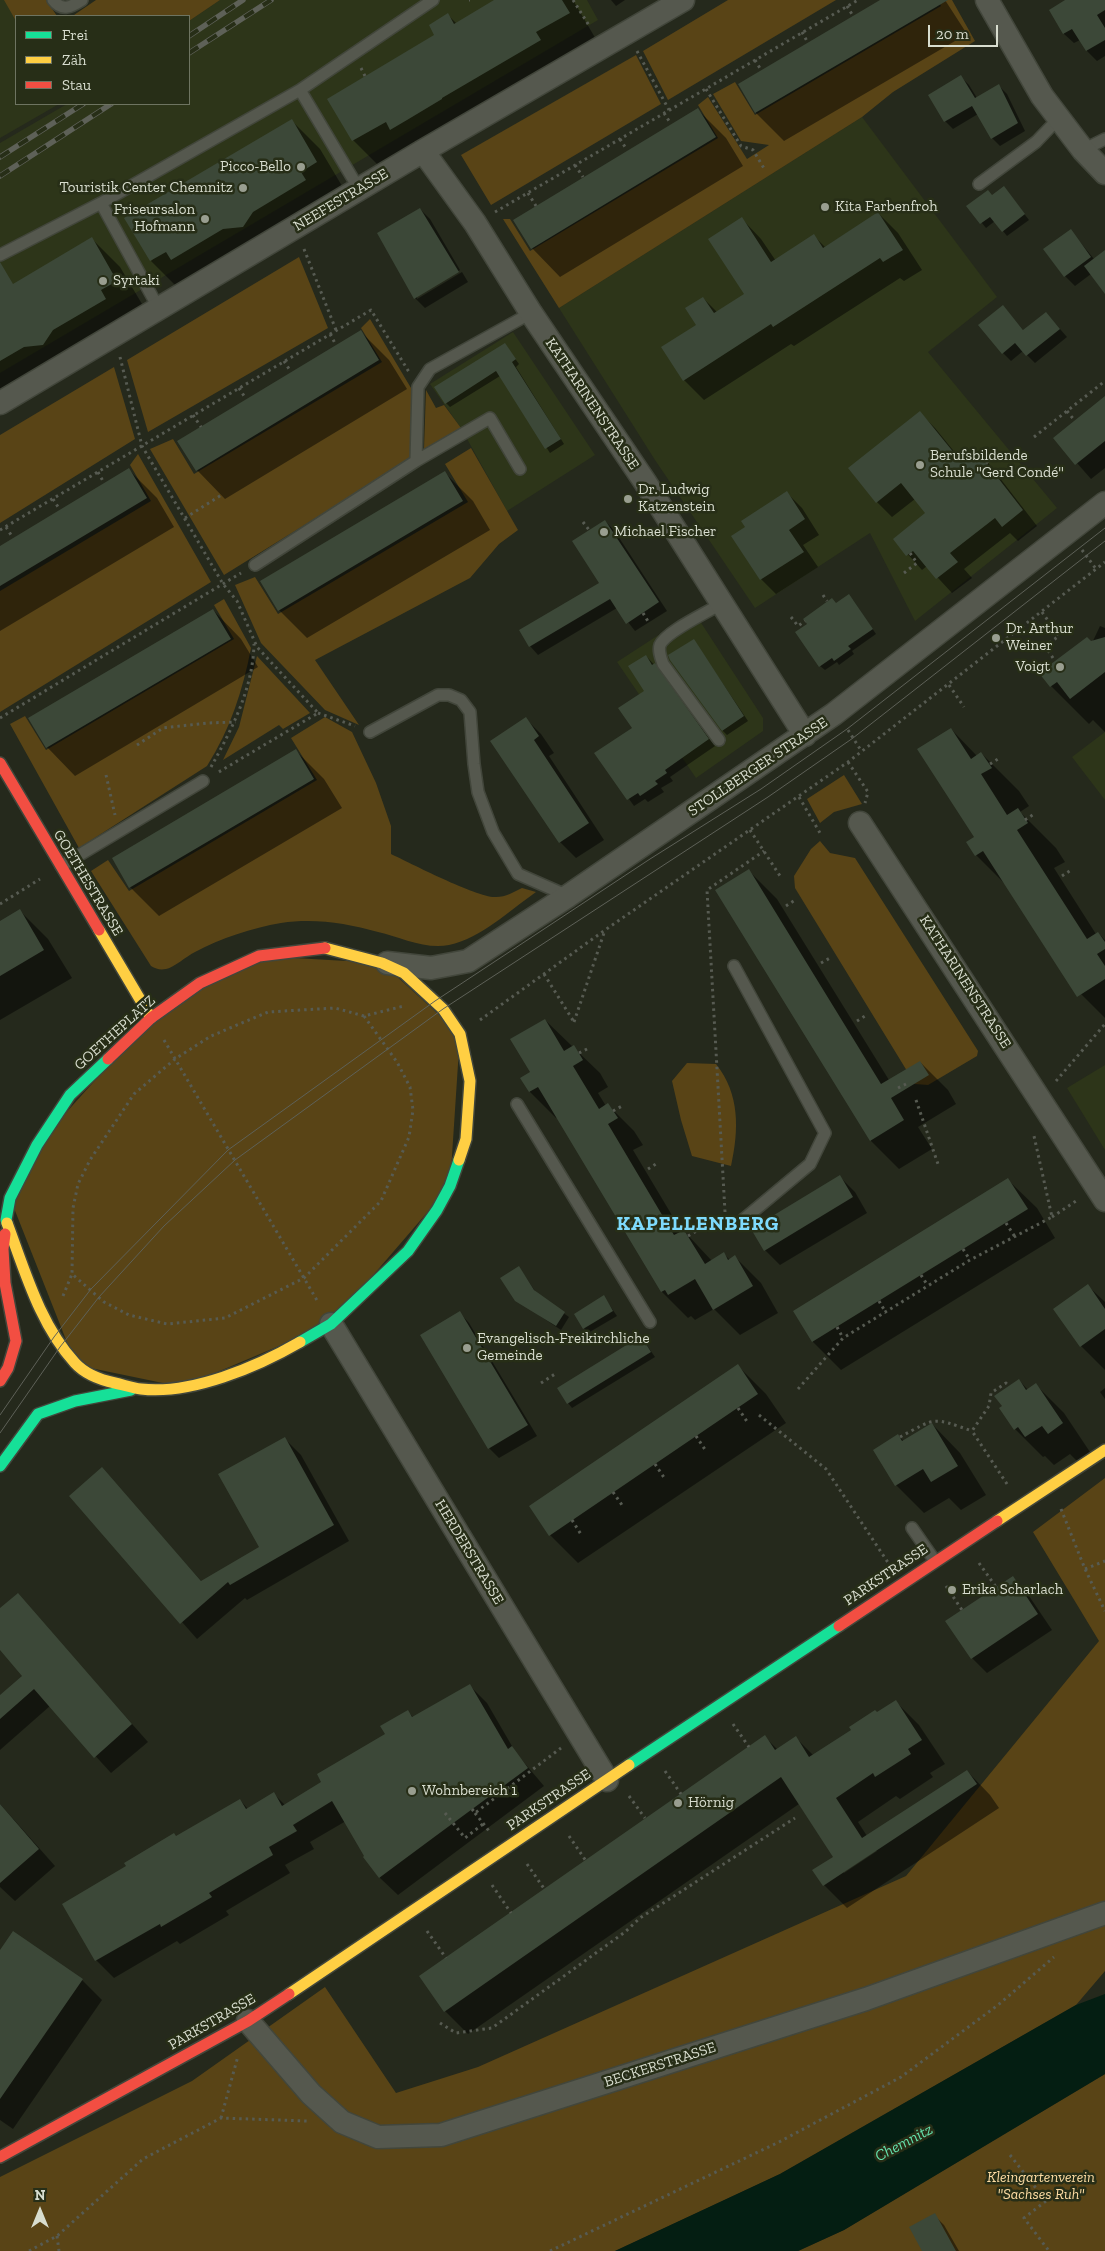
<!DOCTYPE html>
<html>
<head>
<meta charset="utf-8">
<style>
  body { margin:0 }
  #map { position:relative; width:1105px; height:2251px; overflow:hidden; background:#25291c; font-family:"Zilla Slab",serif }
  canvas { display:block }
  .legend { position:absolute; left:15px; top:15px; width:175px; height:90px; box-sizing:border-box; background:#272e17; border:1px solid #6e7461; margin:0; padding:6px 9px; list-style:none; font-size:15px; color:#d8ddcf }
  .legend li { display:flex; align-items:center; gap:10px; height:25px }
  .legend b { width:25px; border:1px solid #6e7461 }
  .north { position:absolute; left:15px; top:2186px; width:50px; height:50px; -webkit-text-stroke:4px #272e17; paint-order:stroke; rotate:0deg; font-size:14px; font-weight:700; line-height:20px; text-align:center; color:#d8ddcf }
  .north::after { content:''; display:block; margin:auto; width:18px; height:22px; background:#d8ddcf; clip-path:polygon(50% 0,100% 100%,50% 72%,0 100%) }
  .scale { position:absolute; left:928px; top:25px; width:70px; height:22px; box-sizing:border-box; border:2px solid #d8ddcf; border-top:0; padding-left:6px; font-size:15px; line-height:18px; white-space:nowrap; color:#d8ddcf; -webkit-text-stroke:4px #272e17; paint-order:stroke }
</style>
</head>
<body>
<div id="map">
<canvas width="1105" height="2251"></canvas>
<ul class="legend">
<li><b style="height:6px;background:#16e098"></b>Frei</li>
<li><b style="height:6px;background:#ffcf43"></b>Zäh</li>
<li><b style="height:6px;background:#f24e42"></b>Stau</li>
</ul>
<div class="north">N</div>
<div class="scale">20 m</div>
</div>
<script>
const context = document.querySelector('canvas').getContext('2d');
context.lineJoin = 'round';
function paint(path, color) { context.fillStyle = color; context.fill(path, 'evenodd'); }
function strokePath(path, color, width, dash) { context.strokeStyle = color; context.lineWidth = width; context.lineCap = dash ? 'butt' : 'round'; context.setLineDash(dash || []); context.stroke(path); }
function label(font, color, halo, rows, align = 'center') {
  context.font = font + ' "Zilla Slab",serif'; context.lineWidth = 5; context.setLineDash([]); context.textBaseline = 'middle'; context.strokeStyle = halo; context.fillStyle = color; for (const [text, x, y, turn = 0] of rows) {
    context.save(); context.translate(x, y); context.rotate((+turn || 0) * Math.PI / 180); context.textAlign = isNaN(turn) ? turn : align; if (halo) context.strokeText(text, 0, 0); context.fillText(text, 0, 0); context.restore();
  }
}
const built = new Path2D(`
  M0 0H59L32 16H16V104H59L0 138Z
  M220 0H587L598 20 0 373V143L67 104H189V21Z
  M862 117 997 297 928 352 1057 508 915 621 870 533 755 608 655 460 559 308Z
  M513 332 595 455 507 511 461 428 430 384Z
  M694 612 763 718V731L696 778 617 662Z
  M1105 732V800L1072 757Z
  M1105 1065V1150L1067 1088Z`);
const green = new Path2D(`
  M4 0H46L57 16H16V21Z
  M96 0H220L189 21V16H68L74 15Z
  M728 0H836L668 100 643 51Z
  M938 0H952L975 41 893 92 862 117 559 308 503 219H510L530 251 718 138 698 105 708 97 747 159 769 145 741 141 713 94 735 82 755 115 941 6Z
  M636 55 661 104 491 205 461 155Z
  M299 257 328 328 148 432 127 360Z
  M370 319 411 388V459L224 575 150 449 173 439 194 474 382 362 361 328Z
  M114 367 135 439 0 523V435Z
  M426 390 436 408 444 405 461 428 424 449Z
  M471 448 518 530 499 544 470 578 315 660 359 725 325 710 261 643 235 585 255 577 278 614 468 502 445 464Z
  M138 454 211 582 0 712V591L151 501 130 465Z
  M224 599 251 648C243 690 230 730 207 766L79 848 10 724 25 716 46 750 234 639 214 605Z
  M257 656 310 713 283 729 279 725 223 760 239 727Z
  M325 717 352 732 376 783 391 826V854C410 863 480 899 496 897 506 897 514 892 522 888L536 892C509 911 481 938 449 945 426 950 400 937 378 932 346 923 314 918 281 923 252 928 221 938 195 952 187 956 173 968 166 969 160 970 156 969 151 966L91 871 108 860 129 891 317 780 291 738Z
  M844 775 862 804 834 812 820 823 807 799Z
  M820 841 830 853 855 858 978 1051 977 1056 928 1085 915 1084 795 888 794 876 811 849Z
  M259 956 382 963 460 1034 450 1186 331 1324 182 1387 76 1365 10 1198 37 1145 151 1018Z
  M687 1063 716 1064C740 1094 739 1130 731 1166L692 1156 681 1120 672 1081Z
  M1105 1478V1971L1076 2005 780 2174 615 2251H0V2177L192 2081 325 1987 396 2093 478 2067 906 1876 1099 1641 1033 1532Z
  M1105 2074V2251H798L844 2230Z`);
const water = new Path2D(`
  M1105 1994V2074L844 2230 798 2251H615L780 2174 1076 2005Z`);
const shadow = new Path2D(`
  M497 0H573L597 41 382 169 353 140 329 99 436 36 448 15 457 24Z
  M611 0H625L616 6Z
  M883 0H945L967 34 784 141 756 113 739 84Z
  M1068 0 1105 1V56L1097 61 1087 51 1080 40 1074 43 1064 34 1051 10Z
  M961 77 969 85 977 98 999 86 1007 94 1025 131 1000 146 992 138 978 114 953 129 945 121Z
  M697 109 726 138 743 166 560 277 532 248Z
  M292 121 320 149 345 191 179 289 151 261Z
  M1008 193 1029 220 1007 236 995 221 986 228 968 206 993 196Z
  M420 209 430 219 460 270 417 296V299L462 272 468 282 425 308 415 298Z
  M878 213 898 233 922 270 904 281 900 278 794 346 791 344 704 400 684 380 703 298 717 312 746 294 742 219 761 239 776 261 814 236 825 247Z
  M1071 231 1094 259 1105 253V283L1091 274 1075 286 1065 276Z
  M92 239 120 267 145 309 0 405V293Z
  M1003 306 1024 331 1046 313 1067 337 1035 363 1023 351 1011 361 1003 353Z
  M361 332 389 360 407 389 225 499 197 470Z
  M505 345 519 364 516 367 564 444 550 453 500 376 450 407 446 403Z
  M1105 398V468L1091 479 1055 438Z
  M920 413 935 428 961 460 974 449 989 464 1037 526 1018 541 1010 533 964 569 972 578 952 593 927 566 922 570 894 539 927 514 915 499 892 517 877 502 850 469Z
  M129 470 157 498 174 527 0 631V547Z
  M445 473 473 501 490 530 307 638 279 610Z
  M787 493 802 508 819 535 803 545 818 567 776 594 761 579 747 527Z
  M605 521 614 530 667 611 635 631 617 608 538 655 530 646 601 583Z
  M853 600 876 634 852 651 854 654 839 665 837 662 825 670 820 666 837 604Z
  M213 610 241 639 258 667 75 776 47 747Z
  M1100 626 1105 628V732L1093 720 1089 724 1051 686 1041 673 1092 643Z
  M694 641 748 721 727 735 722 730Z
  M646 656 661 672 715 746 670 777 673 781 661 788 664 792 648 802 645 799 634 806 596 753 633 729 646 691Z
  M526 719 541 734 554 753 549 756 604 840 576 858 560 842Z
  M951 729 977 756 981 753 1019 791 1029 806 1020 812 1056 848 1065 862 1054 868 1096 934 1098 933 1105 940V1018L1070 983 1007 886 976 855 968 843 976 838Z
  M296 751 324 779 342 808 159 916 130 887 113 859Z
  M749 871 777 899 889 1080 920 1062 948 1090 956 1104 918 1127 932 1149 899 1169 871 1141 717 890Z
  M20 911 48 939 72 978 0 1020V922Z
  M545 1020 600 1073 608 1087 598 1093 606 1106 608 1105 634 1131 643 1145 633 1150 682 1232 684 1231 712 1261 724 1254 730 1260 735 1257 761 1283 778 1313 740 1335 714 1309 695 1320 691 1316 688 1318 662 1292 558 1117 556 1118 530 1092 522 1078 531 1072Z
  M840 1177 855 1192 867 1213 780 1265 765 1250Z
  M1008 1180 1037 1208 1055 1238 841 1370 813 1342 794 1312Z
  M519 1267 537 1294 569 1317 561 1330 516 1300Z
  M1088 1286 1105 1302V1370L1081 1346Z
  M604 1297 617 1316 588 1333 584 1328Z
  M460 1313 469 1323 537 1436 499 1458 489 1448 422 1335Z
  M641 1337 655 1357 572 1408 568 1403Z
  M738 1366 766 1394 786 1423 578 1563 550 1535Z
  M1019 1380 1028 1390 1036 1385 1064 1413 1090 1452 1077 1461 1070 1454 1054 1465 1045 1456 1043 1457 1015 1429Z
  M1105 1388V1399L1100 1392Z
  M932 1424 960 1453 986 1495 961 1510 949 1498 924 1513 896 1485 898 1436 904 1441Z
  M285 1439 301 1455 349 1541 247 1600 245 1598 197 1639 71 1496 102 1469 202 1582 261 1547Z
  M1012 1578 1027 1593 1052 1630 987 1673 972 1658Z
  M17 1594 148 1742 111 1773 50 1706 0 1750V1697L24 1676 0 1648V1609Z
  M469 1685 487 1703 516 1753 544 1786 398 1895 380 1878 365 1857 346 1821 310 1842 314 1849 285 1865 290 1873 226 1911 229 1915 180 1944 177 1941 114 1978 96 1960 64 1905 240 1800 248 1809 274 1794 285 1805 323 1782 387 1735 408 1712 414 1718Z
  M896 1702 919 1725 945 1764 930 1773 933 1777 900 1799 896 1796 858 1822 867 1836 967 1771 990 1795 999 1808 847 1908 824 1885 834 1857 799 1804 468 2034 445 2011 765 1737 778 1750 796 1738 814 1756ZM875 1850 877 1851 844 1873 843 1871Z
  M0 1804 55 1866 15 1901 0 1887Z
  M13 1933 82 1980 102 2000 13 2129 0 2120V1952Z
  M934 2215 944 2225 959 2251H923Z`);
const building = new Path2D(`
  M494 0H562L570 13 536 32 541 40 442 98V99L407 120 390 130 386 122 352 141 327 99 434 35 429 25 448 13 454 24Z
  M880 0H948L755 113 738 84Z
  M1065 0H1105V10L1097 15 1105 28V40L1086 51 1072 29 1063 34 1049 10Z
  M961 75 975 98 999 84 1018 123 991 139 972 106 944 122 928 95Z
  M698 108 716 137 531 249 513 220Z
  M292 119 317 162 301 172 306 180 253 212 243 227 223 229 171 260 166 252 150 261 124 218Z
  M1004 186 1025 214 1002 232 990 217 980 224 966 206 988 190 992 195Z
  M420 208 459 272 414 299 377 233Z
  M878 212 903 250 883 262 880 258 773 327 771 324 683 381 661 347 696 325 685 308 703 297 714 313 744 294 708 239 742 217 771 262 814 234 823 248Z
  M1071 229 1091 257 1064 277 1043 249Z
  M92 237 117 281 101 290 106 299 53 330 43 345 24 347 0 361V262L13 284Z
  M1105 250V294L1084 266Z
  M1003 305 1023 330 1046 312 1060 329 1026 356 1015 343 1002 354 978 325Z
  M361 330 379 360 196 471 177 441Z
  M505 343 516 359 512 362 561 439 545 449 496 371 445 404 434 387Z
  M1105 396V441L1075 465 1053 438Z
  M920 411 959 459 974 447 1023 510 1002 527 995 518 950 553 958 562 936 579 913 551 906 556 893 539 925 513 901 483 876 503 848 468Z
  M129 468 147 498 0 586V546Z
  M445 471 463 501 278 611 260 581Z
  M787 491 805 519 789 530 804 552 760 580 731 536 745 527 741 521Z
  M605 520 659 602 626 624 610 599 529 647 519 630 599 583 572 541Z
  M849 594 873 629 848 646 851 649 834 661 832 658 819 667 795 632 807 624 803 619 832 598 836 603Z
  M213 609 231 639 46 748 28 718Z
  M1087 637 1091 641 1105 637V672L1070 699 1057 682 1050 687 1039 673Z
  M694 639 744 716 722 731 670 660 668 655Z
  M646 655 652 665 655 663 709 739 665 770 667 773 655 781 658 784 640 796 638 793 627 800 594 753 632 728 618 708 644 691 628 666Z
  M526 717 539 736 534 740 589 823 559 843 490 741Z
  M951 728 971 759 981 752 992 768 981 774 1007 815 1018 808 1028 823 1017 830 1087 939 1098 932 1105 942V949L1097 954 1105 966V979L1077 997 983 851 975 856 966 842 974 837 917 749Z
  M296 749 314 779 129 888 112 858Z
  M749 869 881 1084 920 1061 929 1075 891 1098 904 1120 870 1141 715 890Z
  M20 909 44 950 0 976V921Z
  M545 1019 564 1051 574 1045 583 1060 573 1066 599 1109 608 1103 618 1118 608 1124 674 1235 684 1230 705 1264 724 1252 728 1260 735 1255 753 1286 713 1310 695 1279 668 1295 665 1290 661 1292 538 1087 529 1092 520 1078 530 1072 510 1039Z
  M840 1175 853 1197 764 1251 751 1229Z
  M1008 1178 1028 1209 812 1342 793 1311Z
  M519 1266 534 1290 565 1312 556 1326 515 1301 500 1278Z
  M1088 1284 1105 1309V1329L1080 1347 1053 1309Z
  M604 1295 613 1311 583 1329 574 1314Z
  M460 1311 528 1425 488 1449 420 1335Z
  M641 1336 651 1352 567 1404 557 1388Z
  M738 1364 758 1394 549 1536 529 1506Z
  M1019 1379 1026 1390 1036 1383 1063 1423 1048 1434 1042 1426 1025 1437 1018 1427 1014 1430 999 1408 1002 1406 994 1396Z
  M932 1423 958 1466 931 1482 923 1469 895 1486 873 1450 898 1434 902 1441Z
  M285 1437 334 1525 230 1585 228 1582 180 1624 69 1496 102 1467 201 1581 259 1547 218 1474Z
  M1013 1576 1038 1614 971 1659 945 1621Z
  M18 1593 132 1724 94 1758 34 1689 0 1719V1695L22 1676 0 1650V1608Z
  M470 1684 508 1749 512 1746 528 1768 437 1835 379 1878 363 1857 364 1856 332 1801 293 1825 297 1831 269 1847 273 1855 209 1893 212 1897 161 1927 160 1924 95 1961 62 1904 126 1866 124 1863 174 1833 176 1836 240 1799 246 1809 274 1792 282 1806 321 1782 317 1774 385 1734 380 1726 408 1710 412 1717Z
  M896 1700 922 1740 908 1749 911 1754 875 1777 873 1773 836 1798 862 1838 967 1770 977 1784 823 1886 812 1870 833 1857 781 1777 444 2012 419 1976 765 1735 775 1750 796 1736 809 1757 851 1730 849 1727 875 1710 877 1712Z
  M0 1804 39 1849 0 1883Z
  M13 1931 83 1979 0 2099V1950Z
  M935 2213 956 2251H922L909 2227Z`);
const path = new Path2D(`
  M469 0H470
  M573 0 590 27
  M847 6 853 16
  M802 32 808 43
  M637 51 669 110
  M755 60 761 70
  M361 68 365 76
  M706 89 741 146 753 150 765 170
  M664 113 671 124
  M620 139 627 150
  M575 165 583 177
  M528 193 536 206
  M495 212 858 0
  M304 249 336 330
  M330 334 336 345
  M120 357 142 446 223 584 237 601 257 647 318 713 217 773
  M284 361 291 372
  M239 388 246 399
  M1067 411 1075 421
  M193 415 201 427
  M1034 437 1105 381
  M986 463 994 456
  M98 472 104 483
  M53 499 60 510
  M185 518 223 494
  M583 522 589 530
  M6 527 13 538
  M0 530 371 310 409 372
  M1082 550 1096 569
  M904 573 917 563 910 553
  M823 595 827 601
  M1042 612 1059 636 1045 646 1055 661
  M643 613 649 623
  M791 617 798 626 805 621
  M949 685 964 707
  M318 713 355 726
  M0 718 241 573
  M848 730 862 752
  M137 745 163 728 207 723 236 722
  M848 762 868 792 865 803
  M990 764 998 759
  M211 767C232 729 253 688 254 644
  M106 775 115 815
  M799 797 820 833
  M1025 820 1034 814
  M750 830 782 879
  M1062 876 1071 870
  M0 904 40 879
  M786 906 795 900
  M821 963 830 958
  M544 974 574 1022
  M364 1016 397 1062 410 1087 413 1110 409 1137 381 1201 304 1278 225 1318 167 1324 129 1315 104 1302 72 1274 73 1208 78 1184 90 1160 134 1094 175 1059 211 1036 268 1012 335 1008 364 1016 404 1006
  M480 1020 605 930 848 762 1105 562
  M857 1021 865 1016
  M574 1022 605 930
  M164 1040 318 1302
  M579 1053 589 1048
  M1056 1081 1105 1024
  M898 1088 906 1084
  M916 1100 939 1167
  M613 1111 624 1105
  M648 1169 659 1162
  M725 1212 707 890 764 851
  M1052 1217 1079 1199
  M1006 1223 1015 1237
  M688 1236 700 1229
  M963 1249 970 1260
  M921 1275 928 1286
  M63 1296 72 1274
  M879 1301 886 1313
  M837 1327 843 1338
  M541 1383 555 1374
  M798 1389 843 1338 970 1260 1052 1217 1034 1136
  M738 1408 748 1423
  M759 1415 826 1469 889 1564
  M696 1436 706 1451
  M900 1437C937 1417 932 1417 972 1431
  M655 1464 665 1479
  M1007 1484 972 1431 989 1406 991 1393 1006 1383 1008 1386
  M613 1492 624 1508
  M1061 1509 1085 1569 1105 1611
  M572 1520 582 1536
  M979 1563 996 1587
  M1085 1569 1105 1561
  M946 1586 962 1610
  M733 1724 749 1747
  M665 1771 681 1794
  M629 1796 645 1818
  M472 1809 475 1813 561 1748
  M445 1813 465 1838 483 1824
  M475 1813 489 1831
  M569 1836 586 1861
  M527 1864 545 1890
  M492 1885 511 1913
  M427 1931 446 1958
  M440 2023 456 2033 492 2028 625 1932 640 1918 795 1818
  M221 2118 238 2056
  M1010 2155 1046 2201 1024 2218 1049 2251
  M57 2236 59 2251
  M29 2251 57 2236 143 2159 221 2118 307 2121
  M550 2251 779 2142 901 2077 998 2005 1054 1957`);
const lane = new Path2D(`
  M53 0C62 12 71 7 82 0
  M300 90 433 0
  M1083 150 1105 139
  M979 184 1036 142 1059 118
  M0 255 101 203
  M159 309 101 203 300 90 359 189
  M416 461 490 418 520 469
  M255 565 416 461 418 387 430 369 531 313
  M370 732 438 695H449L461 700 470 712 474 764 478 792 493 832 518 874 568 896
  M719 740 663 664C661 658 658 651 660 645 666 631 709 612 722 603
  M61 866 203 781
  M734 966 825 1133 810 1164 738 1224
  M517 1104 650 1322
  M912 1528 935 1561`);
const street = new Path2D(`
  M987 0 1042 96 1083 150 1105 173
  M423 151 475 223 531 313 645 482 805 735
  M0 403 423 151 683 0
  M860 823 1105 1200
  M387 963 431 968 468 961 568 896 834 714 1105 503
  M331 1324 607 1780
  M248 2021 311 2094 342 2122 378 2137 441 2135 866 1999 1105 1913`);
const fast = new Path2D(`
  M7 1223 6 1220 10 1198 37 1145 70 1095 108 1059
  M300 1342 331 1324 408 1251 437 1210 450 1186 459 1160
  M0 1466 38 1414 75 1401 131 1390
  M629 1765 839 1626`);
const slow = new Path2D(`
  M99 930 151 1018
  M325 948 382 963 404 973 443 1009 460 1034 470 1081 466 1139 459 1160
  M7 1223C25 1271 40 1325 75 1363 85 1374 101 1380 115 1383 124 1385 133 1388 141 1389 191 1395 257 1367 300 1342
  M997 1521 1105 1450
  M289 1994 629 1765`);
const jam = new Path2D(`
  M0 763 99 930
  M108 1059 151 1018 200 983 259 956 325 948
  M0 1381 8 1368 16 1341 5 1283 3 1249 5 1234
  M839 1626 997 1521
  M0 2157 248 2021 289 1994`);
const tram = new Path2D(`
  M0 1415 54 1337 91 1289 228 1150 435 1001 650 859 761 789 847 729 1105 528
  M0 1433 60 1347 99 1297 164 1226 235 1160 443 1009 768 797 853 738 1105 541`);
const rail = new Path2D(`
  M189 36 243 0
  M189 53 271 0
  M0 157 83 104
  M0 176 111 104`);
const markers = [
  [301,167,5,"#999e90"],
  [243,188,5,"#999e90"],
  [825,207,5,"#999e90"],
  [205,219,5,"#999e90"],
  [103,281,5,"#999e90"],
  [920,465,5,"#999e90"],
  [628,499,5,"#999e90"],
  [604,532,5,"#999e90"],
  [996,638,5,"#999e90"],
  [1060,667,5,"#999e90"],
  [467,1348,5,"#999e90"],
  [952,1590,5,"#999e90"],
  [412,1791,5,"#999e90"],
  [678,1803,5,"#999e90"]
];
const poiNames = [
  ["Picco-Bello",291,167,"right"],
  ["Touristik Center Chemnitz",233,188,"right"],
  ["Kita Farbenfroh",835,207],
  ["Friseursalon",195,210,"right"],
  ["Hofmann",195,227,"right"],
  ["Syrtaki",113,281],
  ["Berufsbildende",930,456],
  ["Schule \"Gerd Condé\"",930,473],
  ["Dr. Ludwig",638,490],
  ["Katzenstein",638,507],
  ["Michael Fischer",614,532],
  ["Dr. Arthur",1006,629],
  ["Weiner",1006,646],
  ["Voigt",1050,667,"right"],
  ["Evangelisch-Freikirchliche",477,1339],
  ["Gemeinde",477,1356],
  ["Erika Scharlach",962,1590],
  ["Wohnbereich 1",422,1791],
  ["Hörnig",688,1803]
];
const streetNames = [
  ["NEEFESTRASSE",341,200,-31],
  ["KATHARINENSTRASSE",592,404,56],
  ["STOLLBERGER STRASSE",758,767,-34],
  ["GOETHESTRASSE",88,883,59],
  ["KATHARINENSTRASSE",965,982,57],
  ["GOETHEPLATZ",115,1033,-42],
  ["HERDERSTRASSE",469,1552,59],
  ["PARKSTRASSE",886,1575,-34],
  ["PARKSTRASSE",549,1800,-34],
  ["PARKSTRASSE",212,2022,-30],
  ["BECKERSTRASSE",660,2065,-18]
];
const parkNames = [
  ["Kleingartenverein",1041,2178],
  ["\"Sachses Ruh\"",1041,2195]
];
const waterNames = [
  ["Chemnitz",904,2143,-28]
];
const districtNames = [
  ["KAPELLENBERG",698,1224]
];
paint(built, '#2d3519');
paint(green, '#594416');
paint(water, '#041e12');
paint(shadow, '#0007');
paint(building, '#3c4838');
strokePath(lane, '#42463b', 14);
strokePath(street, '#42463b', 25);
strokePath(fast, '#42463b', 14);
strokePath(slow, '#42463b', 14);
strokePath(jam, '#42463b', 14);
strokePath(path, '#575b52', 3, [2.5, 4]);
strokePath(lane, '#55584e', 11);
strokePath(street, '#55584e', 22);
strokePath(fast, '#16e098', 11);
strokePath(slow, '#ffcf43', 11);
strokePath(jam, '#f24e42', 11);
strokePath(tram, '#5e6158', 1);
strokePath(rail, '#5e6158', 5.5);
strokePath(rail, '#272e17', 4, [11]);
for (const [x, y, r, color] of markers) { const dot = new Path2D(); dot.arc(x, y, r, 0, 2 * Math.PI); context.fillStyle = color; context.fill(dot); strokePath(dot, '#272e17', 2); }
label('15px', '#d8ddcf', '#272e17', poiNames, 'left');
label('15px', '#d8ddcf', '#272e17', streetNames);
label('italic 15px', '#fedda4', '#272e17', parkNames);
label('italic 16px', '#65e3ae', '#272e17', waterNames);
context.letterSpacing = '1px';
label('bold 20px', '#7edafd', '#272e17', districtNames);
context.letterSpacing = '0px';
</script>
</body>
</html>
